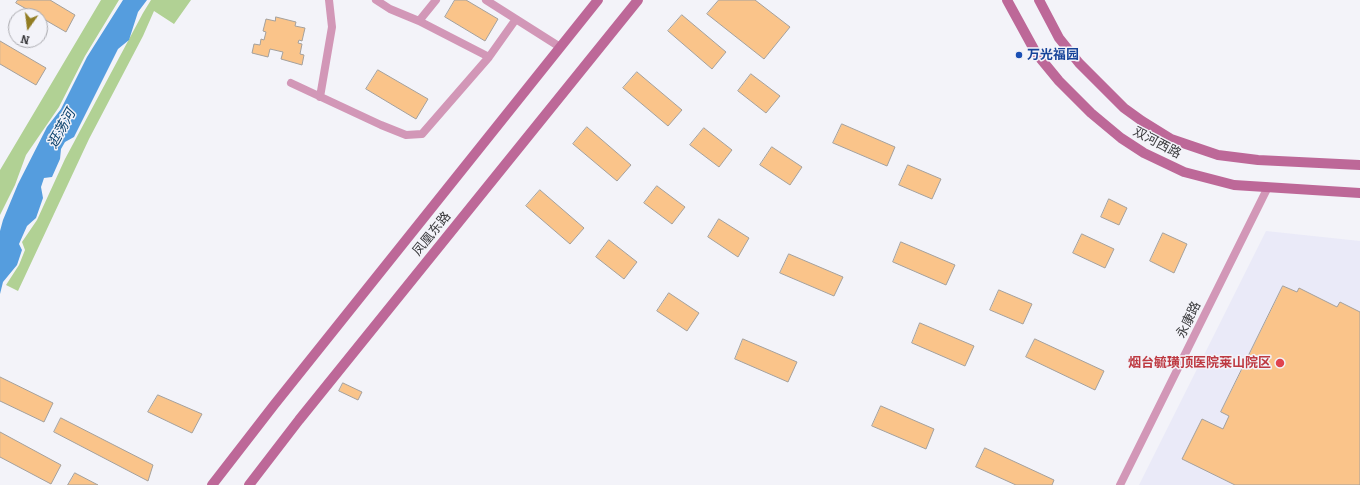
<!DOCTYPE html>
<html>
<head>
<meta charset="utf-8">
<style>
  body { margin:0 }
  #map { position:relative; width:1360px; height:485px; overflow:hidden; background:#f3f3f9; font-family:Bitter,serif }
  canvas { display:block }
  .north { position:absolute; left:8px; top:8px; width:40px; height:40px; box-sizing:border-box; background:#f3f3f9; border:1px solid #a9a9ae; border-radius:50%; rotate:194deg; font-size:11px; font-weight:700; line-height:16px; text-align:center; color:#3a3a3d }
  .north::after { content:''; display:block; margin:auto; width:14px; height:18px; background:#927d23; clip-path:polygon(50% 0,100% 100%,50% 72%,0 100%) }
</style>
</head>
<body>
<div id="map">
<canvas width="1360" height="485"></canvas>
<div class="north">N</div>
</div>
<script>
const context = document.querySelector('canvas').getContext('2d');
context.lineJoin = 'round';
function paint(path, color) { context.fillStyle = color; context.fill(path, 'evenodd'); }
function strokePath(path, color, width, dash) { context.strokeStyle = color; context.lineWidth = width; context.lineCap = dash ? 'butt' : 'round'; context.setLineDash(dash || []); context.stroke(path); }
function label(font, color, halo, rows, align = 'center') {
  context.font = font + ' Bitter,"Noto Sans SC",serif'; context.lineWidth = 3; context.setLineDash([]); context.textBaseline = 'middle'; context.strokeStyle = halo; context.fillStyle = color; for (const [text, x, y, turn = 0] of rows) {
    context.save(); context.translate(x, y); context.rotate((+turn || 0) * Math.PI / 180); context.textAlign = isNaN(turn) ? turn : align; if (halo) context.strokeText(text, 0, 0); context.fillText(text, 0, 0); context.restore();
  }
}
const built = new Path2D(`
  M1266 231 1360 241V485H1139Z`);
const green = new Path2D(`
  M101 0H119L85 56 59 107 26 155 15 185 0 215V170Z
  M151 0H191L174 24 154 11 143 36 89 139 18 291 6 285 19 265 25 250 22 242 37 220 65 159 143 13Z`);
const water = new Path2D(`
  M123 0H147L138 12 129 40 118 49 74 137 65 142 61 149 60 159 52 177 44 178 41 187 43 198 36 218 27 226 19 244 22 250 17 265 3 282 0 294V231L3 220 18 184 47 127 61 109 87 57Z`);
const building = new Path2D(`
  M18 0H50L75 15 66 32 16 3Z
  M455 0H466L498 19 485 41 445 17Z
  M719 0H755L790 27 764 59 707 14Z
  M682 15 726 52 712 69 668 31Z
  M276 17 296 22 295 26 305 28 302 41 299 40 298 43 302 44 300 54 304 55 302 65 281 59 283 52 270 49 268 57 252 53 254 44 260 45 261 39 264 40 266 32 263 31 266 19 275 21Z
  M0 41 46 68 36 85 0 64Z
  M378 70 428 99 416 119 366 89Z
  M637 72 682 110 668 126 623 88Z
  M751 74 780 96 766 113 738 91Z
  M842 124 895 147 887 166 833 143Z
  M587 127 631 165 617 181 573 144Z
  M704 128 732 150 719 167 690 145Z
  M772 147 802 167 790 185 760 165Z
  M908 165 941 179 932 199 899 185Z
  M657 186 685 207 672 224 644 203Z
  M540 190 584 228 570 244 526 206Z
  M1109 199 1127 208 1119 225 1101 217Z
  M719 219 749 238 738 257 708 237Z
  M1163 233 1187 244 1174 273 1150 261Z
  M1082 234 1114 249 1105 268 1073 253Z
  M609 240 637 262 624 279 596 257Z
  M901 242 955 265 946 285 893 262Z
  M789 254 843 277 834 296 780 273Z
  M1283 286 1297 292 1299 288 1337 307 1340 302 1360 312V485H1235L1182 459 1202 419 1223 429 1229 416 1221 412Z
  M999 290 1032 304 1023 324 990 310Z
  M669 293 699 313 687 331 657 311Z
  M920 323 974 346 965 366 912 343Z
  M743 339 797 362 788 382 735 359Z
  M1035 339 1104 371 1095 390 1026 357Z
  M0 377 53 403 44 422 0 401Z
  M343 383 362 392 358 400 339 391Z
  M158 395 202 414 192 433 148 412Z
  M881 406 934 429 926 449 872 426Z
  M61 418 153 465 148 481 54 432Z
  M0 432 61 465 51 484 0 457Z
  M985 448 1054 480 1052 485H1016L976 467Z
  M75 473 98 485H68Z`);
const street = new Path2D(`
  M376 0 390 9 419 21 489 57
  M486 0 560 47
  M419 21 436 0
  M291 83 381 125 406 135 422 134 489 57 516 19
  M320 97 332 27 329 0
  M1120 485 1268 187`);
const secondary = new Path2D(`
  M1007 0 1036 53 1059 81 1091 113 1121 138 1144 153 1184 172 1234 185 1360 193
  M1039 0 1059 38 1079 63 1124 108 1142 121 1171 139 1218 155 1258 160 1360 165
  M212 485 274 405 598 0
  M249 485 299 420 638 0`);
const markers = [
  [1019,55,4,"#1a4fb4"],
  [1280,363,5,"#e0444e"]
];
const transitNames = [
  ["万光福园",1027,55]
];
const streetNames = [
  ["双河西路",1157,143,28],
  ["凤凰东路",432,234,-51],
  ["永康路",1189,320,-64]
];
const healthNames = [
  ["烟台毓璜顶医院莱山院区",1271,363]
];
const waterNames = [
  ["逛荡河",62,129,-61]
];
paint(built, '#eaeaf8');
paint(green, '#b1d194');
paint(water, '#559dde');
paint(building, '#fac48a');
strokePath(building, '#a4a09c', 1);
strokePath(street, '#d297b7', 8);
strokePath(secondary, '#bd6898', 10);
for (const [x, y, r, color] of markers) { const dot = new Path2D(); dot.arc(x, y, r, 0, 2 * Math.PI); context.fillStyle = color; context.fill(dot); strokePath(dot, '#f3f3f9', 1.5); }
label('bold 13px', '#164399', '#f3f3f9', transitNames, 'left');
label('13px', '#3a3a3d', '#f3f3f9', streetNames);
label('bold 13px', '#be3a42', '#f3f3f9', healthNames, 'right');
label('italic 14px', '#0d436e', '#f3f3f9', waterNames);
</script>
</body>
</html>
